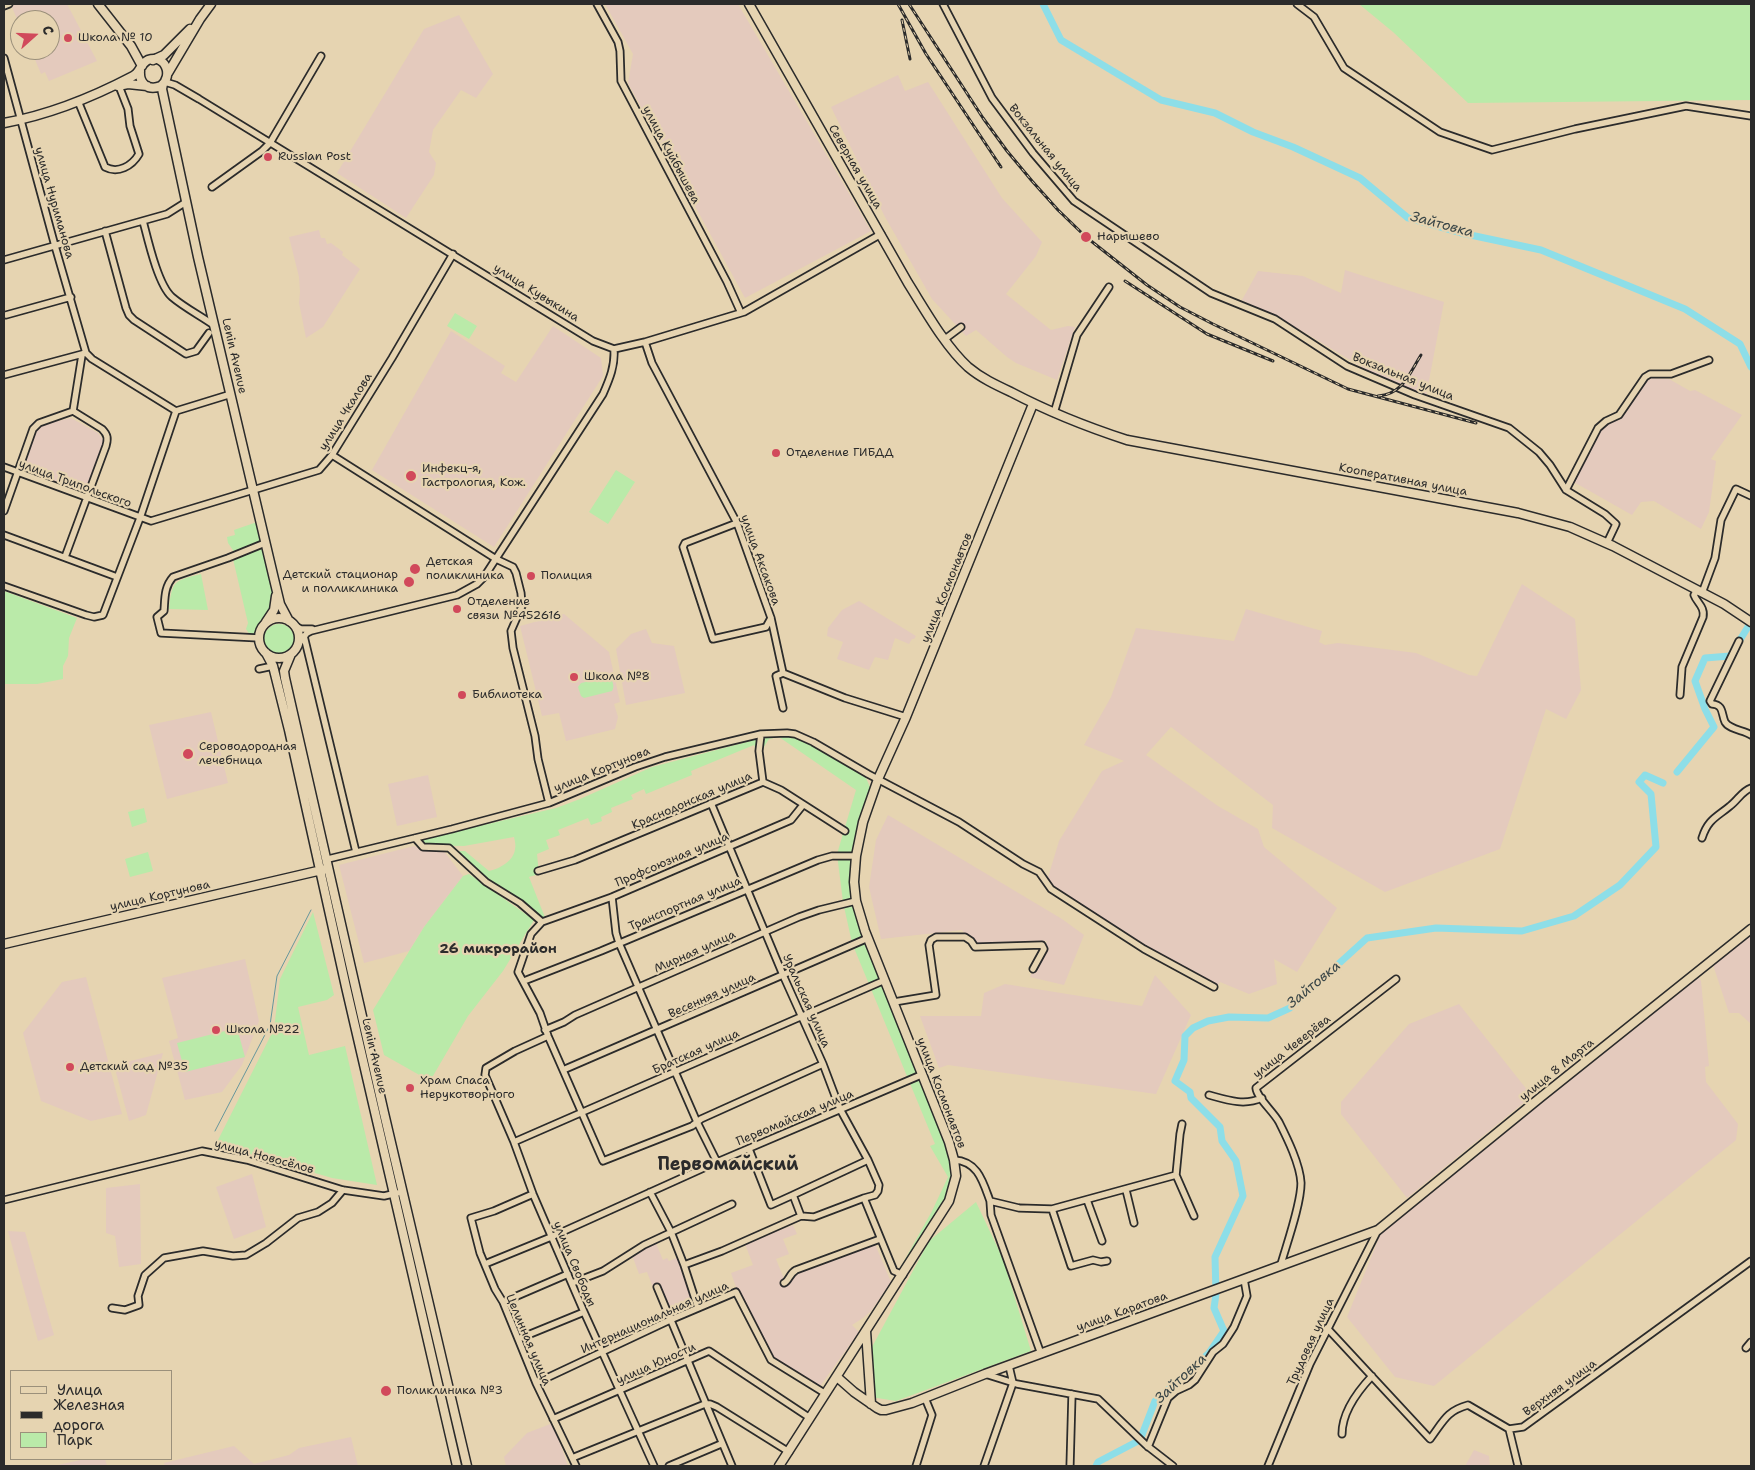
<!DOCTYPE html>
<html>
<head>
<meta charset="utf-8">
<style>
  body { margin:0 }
  #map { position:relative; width:1755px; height:1470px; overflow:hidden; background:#e6d4b1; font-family:"Shantell Sans",sans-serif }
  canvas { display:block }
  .frame { position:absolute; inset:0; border:5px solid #2b2b2b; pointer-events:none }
  .legend { position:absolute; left:10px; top:1370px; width:162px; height:90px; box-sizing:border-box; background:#e6d4b1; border:1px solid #9b907b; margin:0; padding:6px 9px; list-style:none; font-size:15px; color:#2b2b2b }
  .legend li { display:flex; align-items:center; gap:10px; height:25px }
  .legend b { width:25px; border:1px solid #9b907b }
  .north { position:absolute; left:10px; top:10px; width:50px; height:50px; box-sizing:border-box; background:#e6d4b1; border:1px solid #9b907b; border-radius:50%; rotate:70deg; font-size:14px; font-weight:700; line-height:20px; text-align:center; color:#2b2b2b }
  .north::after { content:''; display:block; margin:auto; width:18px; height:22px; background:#d1495b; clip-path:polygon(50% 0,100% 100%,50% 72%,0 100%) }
</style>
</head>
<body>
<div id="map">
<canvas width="1755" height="1470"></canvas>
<div class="frame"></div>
<ul class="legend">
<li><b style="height:6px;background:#e6d4b1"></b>Улица</li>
<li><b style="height:6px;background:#2b2b2b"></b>Железная дорога</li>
<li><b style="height:14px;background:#baeaa9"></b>Парк</li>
</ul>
<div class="north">С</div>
</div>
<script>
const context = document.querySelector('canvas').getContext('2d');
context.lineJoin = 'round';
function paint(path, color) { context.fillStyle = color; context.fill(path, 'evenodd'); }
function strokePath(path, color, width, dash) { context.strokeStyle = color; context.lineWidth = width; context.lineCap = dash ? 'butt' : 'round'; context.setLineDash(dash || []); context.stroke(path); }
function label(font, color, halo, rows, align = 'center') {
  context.font = font + ' "Shantell Sans",sans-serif'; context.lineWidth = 4.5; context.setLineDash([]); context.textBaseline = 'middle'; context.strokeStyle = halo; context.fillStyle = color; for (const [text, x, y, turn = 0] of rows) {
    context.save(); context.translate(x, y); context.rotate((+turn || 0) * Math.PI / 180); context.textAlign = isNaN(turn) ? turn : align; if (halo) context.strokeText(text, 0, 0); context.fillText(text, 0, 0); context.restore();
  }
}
const built = new Path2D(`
  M15 4H67L97 61 49 81 45 72 41 74 31 50H50V20H20V26L11 5Z
  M605 4H738L871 231 745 298 628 83 633 54Z
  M459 15 493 74 476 98 461 90 433 130 429 152 436 163 434 175 406 218 337 173 424 29Z
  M898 75 905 91 928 82 1002 198 1042 242 1036 256 1006 294 1051 330 1068 326 1075 327 1057 380 1016 363 1007 357 976 330 966 336 932 299 885 217 831 107Z
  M319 230 321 238H325L327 244 331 243 343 252 342 255 360 269 323 327 306 338 299 303 300 292 299 277 289 237Z
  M1345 270 1444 302 1426 396 1370 372 1302 331 1242 300 1258 271 1303 276 1341 293Z
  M553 326 601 358 603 376 494 547 372 470 451 331 505 366 501 373 516 382Z
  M1651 378 1669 379 1690 391 1695 390 1742 415 1711 459 1716 461 1709 512 1701 529 1654 501 1641 502 1632 515 1572 481 1603 426 1622 417 1644 382Z
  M71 418 98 433 103 440V447L86 494 20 470 35 431 40 425Z
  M1522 584 1575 619 1581 690 1566 719 1546 709 1500 849 1385 892 1272 828 1273 805 1171 727 1146 755 1218 806 1258 829 1264 847 1337 908 1297 972 1274 959 1277 984 1249 994 1220 982 1216 988 1141 943 1046 884 1059 841 1102 771 1124 761 1084 745 1111 697 1136 628 1234 641 1246 609 1322 631 1319 642 1325 645 1338 643 1416 653 1469 675 1477 676Z
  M859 601 916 636 914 639H912L909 644 895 638 888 660 875 657 869 670 837 659 843 642 827 636 828 628 842 610Z
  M564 614 609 652 620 702 614 704 618 717 615 729 566 741 559 713 542 716 520 626Z
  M646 629 652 643 674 646 685 693 626 705 616 649 631 634Z
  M211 712 228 783 167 799 149 725Z
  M428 775 437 817 397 826 388 784Z
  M888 815 1062 919 1084 935 1064 985 1030 977 1047 941 978 948 962 930 881 939 869 887 876 840Z
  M414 846 422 850H443L463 876 424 927 409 951 364 963 339 865Z
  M1751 934V1024L1739 1013H1729L1713 965Z
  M245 959 259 1021 242 1065 222 1092 185 1100 169 1041 178 1038 162 978Z
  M1155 975 1191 1015 1156 1094 948 1065 939 1068 920 1016H981L984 993 1005 984 1142 1006Z
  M1698 976 1701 981 1709 1066 1705 1067 1706 1082 1738 1124 1736 1140 1434 1386 1395 1377 1347 1317 1381 1233Z
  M86 977 122 1114 91 1121 41 1101 23 1033 62 982Z
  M1459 1004 1532 1096 1407 1198 1341 1114V1102L1409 1024Z
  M163 1053 146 1115 129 1121 114 1065Z
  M252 1174 266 1227 234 1239 216 1187Z
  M140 1184 141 1264 119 1267 115 1236 106 1233V1188Z
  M793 1225 797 1234 783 1239 789 1254 776 1259 784 1279 875 1244 891 1282 871 1311 863 1318 852 1325 859 1332 818 1389 772 1360 737 1290 731 1273 753 1265 745 1244Z
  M8 1231 25 1232 54 1335 38 1341Z
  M655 1241 663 1260 667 1258 669 1261 679 1257 696 1306 666 1320 647 1272 639 1274 632 1255Z
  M553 1423 568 1466H506L504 1457 527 1433Z
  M351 1437 358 1466H165L164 1463 234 1446 254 1464 289 1455 299 1448Z
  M1474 1450 1489 1456 1490 1466H1465Z
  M85 1459H105L107 1466H53Z`);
const green = new Path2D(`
  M1359 4H1751V100L1468 103 1393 32Z
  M455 313 477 326 469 339 447 326Z
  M616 470 635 482 608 524 589 512Z
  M257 522 261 540 256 545 235 553 228 543 227 537 235 535 234 530Z
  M258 549H264L274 597 268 617 260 623 256 634 250 635 246 629 248 623 233 559Z
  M201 574 208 610 169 609C172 580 174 581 201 574Z
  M4 591 77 618 69 638 68 656 63 666V679L37 684H4Z
  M264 639a15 15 0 1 1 30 0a15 15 0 1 1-30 0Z
  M608 677C613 679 615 687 612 691L584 698 581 696 578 687 581 683Z
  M777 734C806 734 841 763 866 778L870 787 854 860 861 930 867 949 939 1122C945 1138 955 1158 953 1175 950 1203 916 1247 900 1273L899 1270 932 1211 948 1177 930 1146 935 1144 852 943 843 902 837 854 856 790 779 737 769 739 758 756 754 745 691 771 692 775 646 794 644 789 631 795 633 799 611 808 612 812 601 817 602 821 591 825 588 818 558 830 560 835 546 840 549 849 537 854 539 874 529 877 546 920 543 921 488 880 456 851H465L489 871C499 869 514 861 515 849 516 846 515 841 514 837L464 846 424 845 422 842 424 839 556 808 580 799 652 767Z
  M144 808 147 822 132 827 128 812Z
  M148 852 153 871 130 877 125 859Z
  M469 874 534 920 503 971 468 1016 430 1081 384 1055 373 1010 424 927 463 876Z
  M313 912 334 995 327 1000 298 1007 309 1055 345 1046 377 1185 332 1178 216 1144 274 1029 280 979Z
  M237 1028 245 1057 185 1072 177 1043Z
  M976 1202 1003 1259 1031 1351 896 1401 871 1397 872 1347 929 1241Z`);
const stream = new Path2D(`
  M215 1131 270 1025 277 976 311 910`);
const river = new Path2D(`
  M1043 4 1061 40 1161 100 1215 113 1253 132 1293 147 1360 178 1408 218 1461 233 1541 250 1685 309 1740 344 1751 367
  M1677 772 1714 727 1705 709 1695 681 1705 658 1730 656 1751 622
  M1096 1466 1098 1462 1140 1440 1155 1401 1209 1353 1224 1331 1214 1308 1216 1294 1215 1257 1243 1196 1236 1161 1222 1141 1220 1127 1191 1098 1190 1092 1175 1081 1184 1060 1185 1036 1193 1028 1208 1021 1229 1017 1268 1018 1290 1008 1367 938 1436 928 1522 931 1574 916 1620 885 1656 847 1651 794 1639 782 1645 775 1663 783`);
const minor = new Path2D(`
  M597 4 618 42 620 51 621 81 727 282 741 313
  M943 4 992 98 1033 153 1074 201 1211 293 1275 319 1347 366 1415 395 1509 428 1539 452 1550 465 1566 490 1605 514 1616 524 1607 543
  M1297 4 1314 17 1344 68 1440 132 1492 150 1575 129 1686 106 1751 116
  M4 6 9 4
  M4 58 55 246 86 353 92 359 176 411
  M165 82 175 85 199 99 593 341 614 349 645 342 744 312 881 234
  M78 101 105 167C118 174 132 166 139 154L130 126 128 109 119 86
  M212 187 262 151 270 143 321 56
  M143 221C148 240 158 285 172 297 185 308 201 316 215 326
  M105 231 126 308 129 315 134 320 186 354 196 351 209 333
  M4 260 167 214 186 202
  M6 315 71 297
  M945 339 961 327
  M645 342 652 363 737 523 771 618 783 673 845 698 906 717
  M4 375 86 353
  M73 411 82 355
  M176 411 228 395
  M1054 413 1077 335 1109 287
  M332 455 496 559 513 567 516 573 521 593 522 606 511 631 513 648 535 736 538 759 549 803
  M4 467 151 521 319 470 332 455 392 358 453 254
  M1566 490 1598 428 1606 421 1619 415 1645 377 1650 374H1671L1709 360
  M4 511 33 429 39 423 73 411 102 429C108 435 108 439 106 446L65 557
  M737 523 685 543 683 547 713 639 766 627 771 618
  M4 535 117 577
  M4 586 86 615 94 617 103 615 140 518 176 411
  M1702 593 1715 558 1721 520 1736 489 1751 496
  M295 626 301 629H312
  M304 636 356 852
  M259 638 161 633 157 617 164 611C165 599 164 587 173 577L228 558 265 543
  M1739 641 1710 701 1712 704C1724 705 1721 713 1725 722 1730 730 1744 730 1751 735
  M298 644 307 633 311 631 457 595 477 584 484 577 603 394C610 378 615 366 614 349
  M259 669 273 666
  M1680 695 1682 667 1703 617C1705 607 1697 603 1694 595L1697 590
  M783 708 776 676 783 673
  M761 734 759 751 763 782
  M711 803 783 975 823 1064 840 1109 868 1160 879 1185 878 1191 875 1195 864 1198
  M415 838 423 847 449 848 486 882 520 903 542 922 531 934 518 972 540 1013 548 1036 603 1161 692 1126 701 1119 823 1064
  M1702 838C1708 819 1717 817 1730 806 1738 800 1742 791 1751 788
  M328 859 452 829 549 803 635 767 665 757 761 734 787 733 795 734 813 742 868 774 959 822 1023 864 1039 872 1051 889 1144 949 1214 987
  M538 871 575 860 763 782 781 790 845 831
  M612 897 616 933 619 943 697 1122 717 1162
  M542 922 612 897 791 820 803 805
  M524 981 601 951 818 860 832 856H856
  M894 1002 936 995 929 945 931 940 936 937H965L971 941 975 947 1042 945 1044 949 1033 969
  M545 1030 564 1022 575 1015 799 917 819 910 856 901
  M548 1036 515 1051 486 1068 485 1075 514 1142 533 1194 584 1312 654 1466
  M563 1070 868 938
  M1209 1095C1227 1100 1244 1106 1262 1098
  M514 1142 885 980
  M954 1160C978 1161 983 1182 990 1201L1019 1208 1052 1209 1176 1175 1194 1216
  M1176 1175 1180 1134 1182 1124
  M1126 1190 1134 1223
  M650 1192 671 1232 684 1265 698 1308
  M533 1194 494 1211 471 1218 480 1253 495 1289 503 1302 536 1383 576 1466
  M793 1195 868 1160
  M4 1200 202 1151 247 1160 343 1190 384 1196 397 1193
  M1087 1200 1102 1241
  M990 1201 991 1215 1041 1354
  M1052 1209 1071 1266 1093 1260 1101 1262 1107 1261
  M801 1216 814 1217 864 1198 894 1271 903 1275
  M485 1264 551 1237 717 1162 921 1075
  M1281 1264C1287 1243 1301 1204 1301 1183 1300 1164 1287 1138 1279 1122 1273 1111 1257 1098 1256 1088L1396 979
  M684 1265 722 1251 801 1216 793 1195 771 1205 749 1149
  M572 1283 603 1271 644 1245 732 1204
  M784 1283C789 1281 789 1274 796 1270L880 1239
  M657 1287 732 1466
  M503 1302 568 1274
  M112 1308 125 1310 139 1305 138 1296 145 1275 164 1258 203 1251 233 1256 246 1255 266 1243 298 1218 318 1212 332 1203 343 1190
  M1327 1328 1430 1439C1443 1422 1446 1411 1468 1405L1509 1429 1523 1427 1751 1261
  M518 1339 584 1312
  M1746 1348 1751 1342
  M985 1374 1017 1384 1098 1399 1146 1445 1173 1466
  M536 1383 670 1320 736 1292 771 1360 826 1394
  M553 1419 709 1351 810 1418
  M1509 1429 1518 1466
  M1342 1434C1342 1412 1357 1392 1372 1376
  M1148 1447 1168 1398 1176 1391 1189 1385 1195 1380 1213 1352 1223 1344 1234 1327 1247 1296 1244 1279
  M572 1458 705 1404H710L717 1407 789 1452
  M669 1466 721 1444
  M916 1466 932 1415 925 1398
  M984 1466 1013 1383 1009 1366
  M1070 1466 1072 1394
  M1268 1466 1310 1364 1378 1230`);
const major = new Path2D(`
  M98 4 131 46 142 66
  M749 4 908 283C925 310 945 346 968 367 981 378 996 385 1011 392 1049 412 1087 427 1127 440L1518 513 1570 527 1613 546 1724 604 1751 622
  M153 60 164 55 190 29
  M168 73 200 19 211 4
  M163 84 162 89 198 257 274 579 280 604 289 621
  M118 86 128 84 147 86
  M4 123C48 115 93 97 133 76 140 73 140 64 148 60 165 54 174 75 161 86 148 91 139 84 140 71
  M259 638a20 20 0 1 1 40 0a20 20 0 1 1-40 0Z
  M266 622 274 610 276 596
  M266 653 273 666 289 730 346 987 457 1466
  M291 654 284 671 285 678 384 1113 467 1466
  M4 944 326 869
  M866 1331 871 1404
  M837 1377 854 1392 877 1408 881 1410H886L912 1403 985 1374 1378 1230 1541 1097 1751 929
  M779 1466 949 1201 956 1176 954 1160 949 1142 865 931 856 901 854 882 856 856 863 822 878 779 906 717 1033 404`);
const rail = new Path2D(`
  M898 4 926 54 1001 167
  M909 4 983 118 1007 151 1032 181 1058 210 1086 237 1147 285 1180 307 1213 324 1348 389 1476 423
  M902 20 910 59
  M1125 281 1207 334 1273 361
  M1378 396C1403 394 1409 374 1421 355`);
const markers = [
  [68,38,5,"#d1495b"],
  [268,157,5,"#d1495b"],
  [1086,237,6,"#d1495b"],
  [776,453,5,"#d1495b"],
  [411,476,6,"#d1495b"],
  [415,569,6,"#d1495b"],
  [531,576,5,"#d1495b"],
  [409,582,6,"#d1495b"],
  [457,609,5,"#d1495b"],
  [574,677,5,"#d1495b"],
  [462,695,5,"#d1495b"],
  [188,754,6,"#d1495b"],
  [216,1030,5,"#d1495b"],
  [70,1067,5,"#d1495b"],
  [410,1088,5,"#d1495b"],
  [386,1391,6,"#d1495b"]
];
const poiNames = [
  ["Школа № 10",78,38],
  ["Russian Post",278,157],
  ["Нарышево",1097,237],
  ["Отделение ГИБДД",786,453],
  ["Инфекц-я,",422,469],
  ["Гастрология, Кож.",422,483],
  ["Детская",426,562],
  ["поликлиника",426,576],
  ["Детский стационар",398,575,"right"],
  ["и полликлиника",398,589,"right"],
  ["Полиция",541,576],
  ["Отделение",467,602],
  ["связи №452616",467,616],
  ["Школа №8",584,677],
  ["Библиотека",472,695],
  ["Сероводородная",199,747],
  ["лечебница",199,761],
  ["Школа №22",226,1030],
  ["Детский сад №35",80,1067],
  ["Храм Спаса",420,1081],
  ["Нерукотворного",420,1095],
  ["Поликлиника №3",397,1391]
];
const streetNames = [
  ["Вокзальная улица",1045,148,51],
  ["улица Куйбышева",671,155,62],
  ["Северная улица",855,167,60],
  ["улица Нуриманова",54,203,74],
  ["улица Кувыкина",536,293,32],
  ["Lenin Avenue",234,356,77],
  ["Вокзальная улица",1403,377,22],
  ["улица Чкалова",346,412,-58],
  ["Кооперативная улица",1403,480,11],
  ["улица Трипольского",75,484,20],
  ["улица Аксакова",760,560,70],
  ["улица Космонавтов",947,588,-68],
  ["улица Кортунова",602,770,-22],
  ["Краснодонская улица",692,801,-23],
  ["Профсоюзная улица",672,860,-23],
  ["улица Кортунова",160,896,-13],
  ["Транспортная улица",685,904,-23],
  ["Мирная улица",695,952,-24],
  ["Весенняя улица",712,996,-24],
  ["Уральская улица",806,1001,66],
  ["улица Чеверёва",1292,1047,-38],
  ["Братская улица",696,1052,-24],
  ["Lenin Avenue",374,1056,77],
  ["улица 8 Марта",1557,1070,-39],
  ["улица Космонавтов",941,1093,69],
  ["Первомайская улица",795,1118,-23],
  ["улица Новосёлов",264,1157,15],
  ["улица Свободы",574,1264,67],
  ["улица Каратова",1122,1312,-20],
  ["Интернациональная улица",655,1318,-24],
  ["Целинная улица",528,1340,67],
  ["Трудовая улица",1311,1342,-65],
  ["улица Юности",656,1364,-24],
  ["Верхняя улица",1560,1388,-36]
];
const waterNames = [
  ["Зайтовка",1442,225,15],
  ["Зайтовка",1314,985,-40],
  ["Зайтовка",1181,1379,-43]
];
const neighbourhoodNames = [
  ["26 микрорайон",498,949]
];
const districtNames = [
  ["Первомайский",728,1165]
];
paint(built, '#e4cabd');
paint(green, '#baeaa9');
strokePath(stream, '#66969c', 1);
strokePath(river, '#8ddee8', 7);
strokePath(minor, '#2b2b2b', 9);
strokePath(major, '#2b2b2b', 11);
strokePath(minor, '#e6d4b1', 5.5);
strokePath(major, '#e6d4b1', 8);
strokePath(rail, '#2b2b2b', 3);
strokePath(rail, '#e6d4b1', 1, [4]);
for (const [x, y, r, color] of markers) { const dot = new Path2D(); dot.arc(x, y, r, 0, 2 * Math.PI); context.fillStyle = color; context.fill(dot); strokePath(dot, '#e6d4b1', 2); }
label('12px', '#2b2b2b', '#e6d4b1', poiNames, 'left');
label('12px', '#2b2b2b', '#e6d4b1', streetNames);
label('italic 14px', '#3a4647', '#e6d4b1', waterNames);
label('bold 14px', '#2b2b2b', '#e6d4b1', neighbourhoodNames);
label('bold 18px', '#2b2b2b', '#e6d4b1', districtNames);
</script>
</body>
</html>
